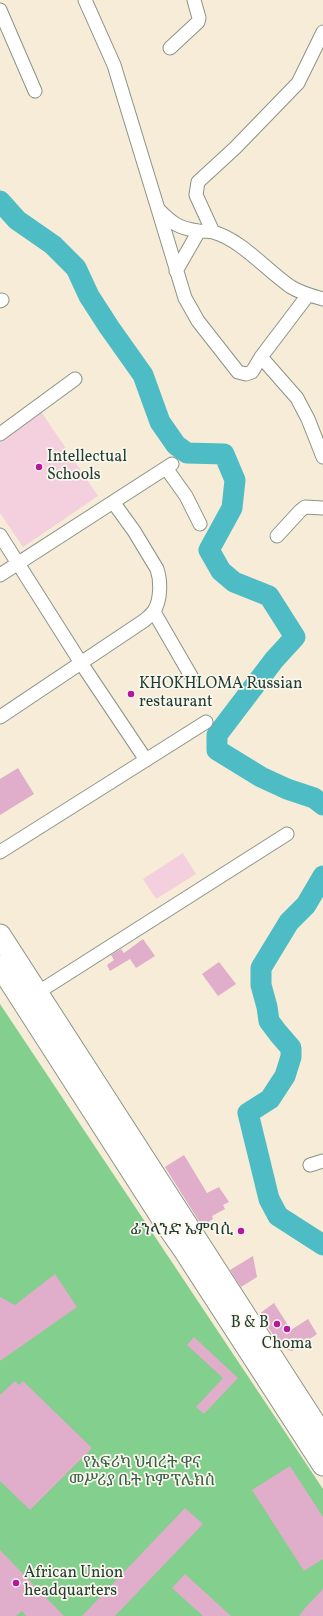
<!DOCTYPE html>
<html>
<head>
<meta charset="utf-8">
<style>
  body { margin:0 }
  canvas { display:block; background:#f6ecd7 }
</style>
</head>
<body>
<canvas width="323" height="1616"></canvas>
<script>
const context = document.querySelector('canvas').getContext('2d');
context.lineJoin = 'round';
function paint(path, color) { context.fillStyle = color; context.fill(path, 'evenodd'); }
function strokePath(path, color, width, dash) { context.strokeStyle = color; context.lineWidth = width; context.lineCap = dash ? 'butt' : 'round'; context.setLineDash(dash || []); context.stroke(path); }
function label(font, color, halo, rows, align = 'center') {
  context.font = font + ' Vollkorn,"Noto Serif Ethiopic",serif'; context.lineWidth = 3.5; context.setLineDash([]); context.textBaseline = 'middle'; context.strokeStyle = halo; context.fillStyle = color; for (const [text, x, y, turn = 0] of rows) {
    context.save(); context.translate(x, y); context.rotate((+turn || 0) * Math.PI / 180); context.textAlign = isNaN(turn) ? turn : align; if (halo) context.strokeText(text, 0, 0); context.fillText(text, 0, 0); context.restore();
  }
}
const built = new Path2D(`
  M40 410 98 496 23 547 0 513V437Z
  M183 853 196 874 156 899 143 879Z`);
const green = new Path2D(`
  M0 1004 323 1489V1616H0Z`);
const river = new Path2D(`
  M0 201 17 220 53 245 76 268 89 296 109 327 143 375 160 422 176 445 187 453 224 454 235 480 232 508 209 550 221 571 234 582 269 596 295 637 274 660 217 735V750L261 777 287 789 314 798 323 805
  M323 876 306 905 289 922 261 968V985L267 1007 269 1021 278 1033 291 1048V1057L285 1076 270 1099 248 1113 269 1199 278 1216 323 1245`);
const building = new Path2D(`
  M18 768 34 794 0 815V779Z
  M143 939 155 956 136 968 130 959 110 971 107 965 114 960 111 955 121 949 124 953Z
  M219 962 236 984 218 996 202 974Z
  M184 1155 207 1193 219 1187 229 1202 223 1205 225 1209 212 1216 213 1219 202 1226 165 1167Z
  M253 1256 257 1277 241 1287 230 1270Z
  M55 1274 77 1307 0 1361V1297L15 1305Z
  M274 1303 291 1330 308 1319 317 1334 292 1351 282 1348 259 1314Z
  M194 1337 238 1378 204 1414 196 1407 223 1378 187 1345Z
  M15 1381 19 1385 23 1381 92 1448 30 1510 0 1481V1395Z
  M290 1466 323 1517V1559L304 1571 252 1490Z
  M185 1508 203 1524 115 1616H82Z
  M0 1550 64 1616H26L22 1611 16 1616H0Z
  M185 1574 231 1616H203L172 1588Z
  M323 1589V1616H299L305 1608Z`);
const street = new Path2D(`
  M85 0 114 65 158 209C172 223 178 228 198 231 203 231 209 231 213 232 242 240 267 271 291 287 301 293 312 296 323 299
  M0 10 35 91
  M170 48 198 22 199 18 194 0
  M158 209 185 298 198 321 238 372 246 374 252 372 261 357
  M213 232 196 195 198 182 235 148 298 83 323 32
  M176 271 199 231
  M308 295 261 357 297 398 308 419 323 457
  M0 301 2 300
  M0 434 75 379
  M166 468 186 496 200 524
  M0 535 81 663 146 760
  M277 536 300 511 305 507 323 508
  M0 575 172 464
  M154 612 191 676
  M0 717 145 620C148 617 152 614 154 611 161 600 161 581 157 569L134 531 113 502
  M0 852 206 722
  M37 993 287 834
  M310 1165 323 1161`);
const primary = new Path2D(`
  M0 935 323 1436
  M0 966 163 1220 184 1250 323 1465`);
const markers = [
  [39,467,4,"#b5179e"],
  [131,694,4,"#b5179e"],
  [241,1231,4,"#b5179e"],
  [277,1324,4,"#b5179e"],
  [287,1329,4,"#b5179e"],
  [16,1583,4,"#b5179e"]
];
const poiNames = [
  ["Intellectual",47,458],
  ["Schools",47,476],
  ["KHOKHLOMA Russian",139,685],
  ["restaurant",139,703],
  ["ፊንላንድ ኤምባሲ",233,1231,"right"],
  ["B & B",269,1324,"right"],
  ["Choma",287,1345,"center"],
  ["African Union",24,1574],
  ["headquarters",24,1592]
];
const parkNames = [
  ["የአፍሪካ ህብረት ዋና",142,1464],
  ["መሥሪያ ቤት ኮምፕሌክስ",142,1482]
];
paint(built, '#f4cfdd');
paint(green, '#83cf8d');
strokePath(river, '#4ebcc5', 21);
paint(building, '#e0adcb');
strokePath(street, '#8a9486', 15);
strokePath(primary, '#8a9486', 23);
strokePath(street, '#fff', 13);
strokePath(primary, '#fff', 21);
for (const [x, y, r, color] of markers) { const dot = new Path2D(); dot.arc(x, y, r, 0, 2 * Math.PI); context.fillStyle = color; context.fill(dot); strokePath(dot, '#fbf7ec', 1.5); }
label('16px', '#1f3d34', '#fbf7ec', poiNames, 'left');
label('16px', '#38624a', '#fbf7ec', parkNames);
</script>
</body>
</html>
